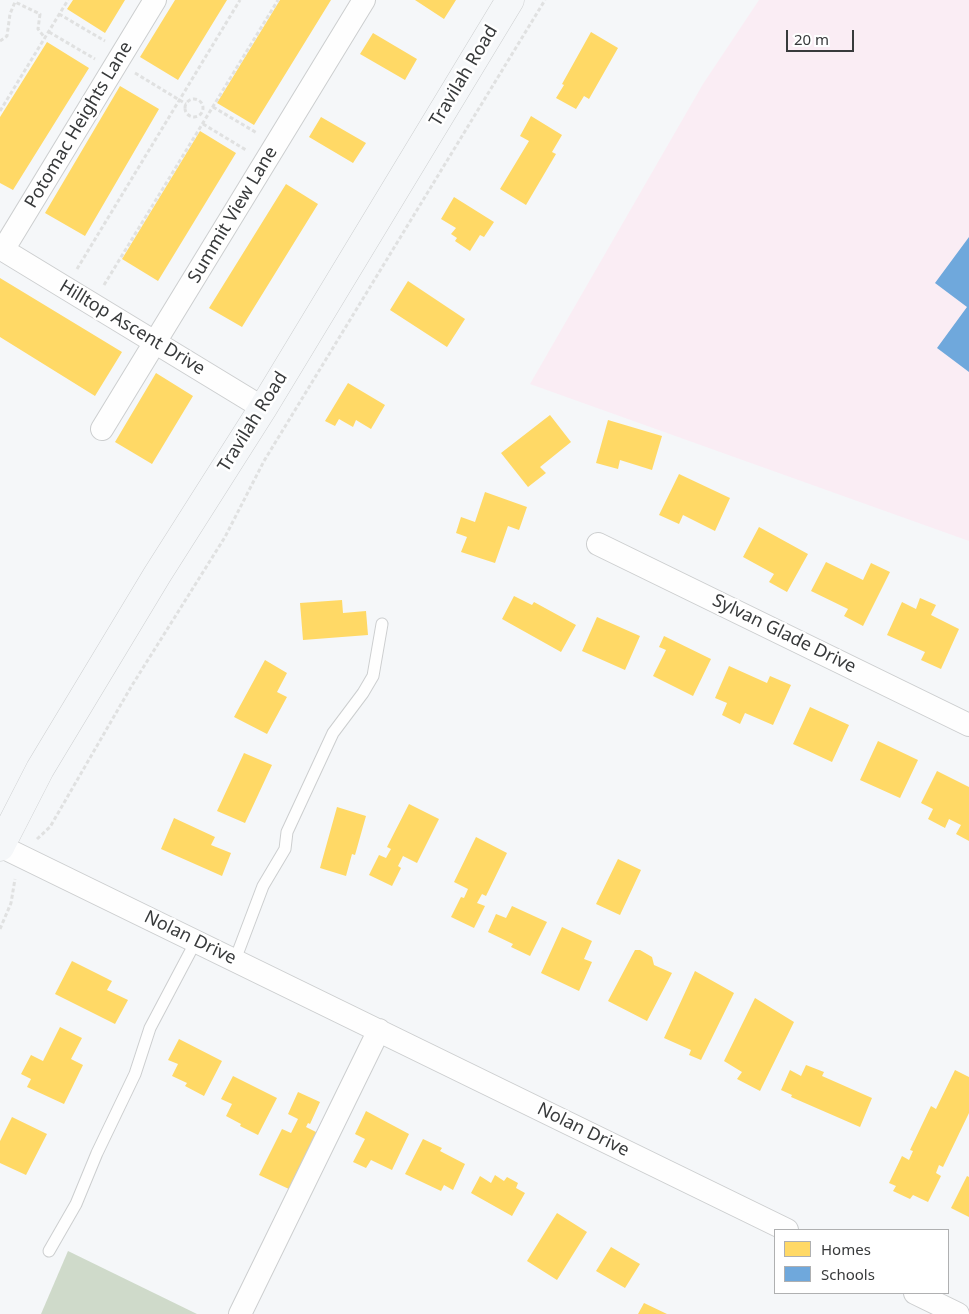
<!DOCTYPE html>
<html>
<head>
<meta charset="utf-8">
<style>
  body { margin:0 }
  #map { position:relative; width:969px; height:1314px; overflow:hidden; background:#f5f7f9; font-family:"Noto Sans",sans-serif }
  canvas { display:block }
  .legend { position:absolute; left:774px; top:1229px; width:175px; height:65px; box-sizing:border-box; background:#fff; border:1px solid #afb0b1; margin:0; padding:6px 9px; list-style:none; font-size:15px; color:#383a3b }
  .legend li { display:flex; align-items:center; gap:10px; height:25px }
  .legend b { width:25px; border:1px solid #afb0b1 }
  .scale { position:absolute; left:786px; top:30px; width:68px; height:22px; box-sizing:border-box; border:2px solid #383a3b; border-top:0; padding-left:6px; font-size:15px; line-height:18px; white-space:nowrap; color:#383a3b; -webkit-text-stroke:4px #fff; paint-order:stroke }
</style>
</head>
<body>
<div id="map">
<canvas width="969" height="1314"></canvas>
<ul class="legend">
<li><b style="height:14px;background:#ffd966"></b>Homes</li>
<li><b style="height:14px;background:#6fa8dc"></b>Schools</li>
</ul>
<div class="scale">20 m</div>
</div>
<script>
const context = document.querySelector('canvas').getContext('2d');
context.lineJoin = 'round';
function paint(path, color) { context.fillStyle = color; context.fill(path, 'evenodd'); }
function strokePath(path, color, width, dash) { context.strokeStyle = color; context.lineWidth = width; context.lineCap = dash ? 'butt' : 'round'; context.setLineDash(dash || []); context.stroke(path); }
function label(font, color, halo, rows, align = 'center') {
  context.font = font + ' "Noto Sans",sans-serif'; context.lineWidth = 5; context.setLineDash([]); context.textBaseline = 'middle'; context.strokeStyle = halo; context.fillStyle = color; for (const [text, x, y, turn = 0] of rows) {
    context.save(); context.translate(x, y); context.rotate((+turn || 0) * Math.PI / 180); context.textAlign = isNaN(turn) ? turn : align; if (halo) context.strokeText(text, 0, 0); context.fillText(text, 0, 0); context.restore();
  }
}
const education = new Path2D(`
  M759 0H969V541L530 384 703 84Z`);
const forest = new Path2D(`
  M68 1251 197 1314H41Z`);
const homes = new Path2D(`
  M73 0H125L105 33 67 9Z
  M175 0H227L178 80 140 57Z
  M280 0H331L254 125 217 103Z
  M415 0H456L444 19Z
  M591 32 618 48 589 99 584 96 576 109 556 98 564 85 562 84Z
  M373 33 417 59 405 80 360 54Z
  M47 42 89 68 13 190 0 183V117Z
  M120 86 159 109 85 236 45 213Z
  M531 116 562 135 552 152 556 154 526 205 500 189 529 141 520 136Z
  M321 117 366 143 353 163 309 137Z
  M200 131 236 153 158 281 122 259Z
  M286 184 318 204 242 327 209 308Z
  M454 197 494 222 484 237 480 235 470 251 455 241 457 238 451 234 456 228 441 219Z
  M0 278 122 352 95 396 0 337Z
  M408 281 465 319 447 347 390 310Z
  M156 373 193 396 152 464 115 442Z
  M348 383 385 405 371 429 356 420 353 427 339 419 335 426 325 421Z
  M550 415 571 442 540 467 546 473 528 487 501 453Z
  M608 420 662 436 652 470 620 460 618 469 596 463Z
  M679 474 730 498 715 531 683 515 679 524 659 515Z
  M485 492 527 507 519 530 508 526 495 563 461 552 467 537 456 533 461 517 475 522Z
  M759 527 808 554 787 592 769 582 774 574 743 557Z
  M826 562 863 580 871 563 890 572 863 626 844 616 848 609 811 591Z
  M514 596 532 605 534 602 576 625 561 652 502 619Z
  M920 598 936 605 931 615 959 629 941 669 921 660 925 652 887 635 902 602 916 609Z
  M342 600 343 613 366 611 368 635 303 640 300 603Z
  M597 617 640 636 625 670 582 651Z
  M664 636 711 659 693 696 653 676 666 650 659 647Z
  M265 660 287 673 277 692 287 697 267 734 234 717Z
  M729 666 767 683 770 676 791 685 773 725 745 713 740 724 722 715 727 703 715 698Z
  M810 707 849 725 832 762 793 744Z
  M878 741 918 760 900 798 860 780Z
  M244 753 272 765 245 823 217 811Z
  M937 771 969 787V841L956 834 961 825 949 819 945 828 928 819 933 809 921 803Z
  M409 804 439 819 417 863 403 856 398 866 401 868 392 886 369 875 379 855 386 858 391 849 387 847Z
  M337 807 366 816 355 855 352 854 346 876 320 868Z
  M174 818 215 837 211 845 231 853 222 876 161 849Z
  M476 837 507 853 486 896 482 894 477 903 485 906 474 928 451 917 461 897 464 898 468 889 454 882Z
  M618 859 641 870 620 915 596 904Z
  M512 906 547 922 530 956 511 947 513 944 488 932 496 914 506 918Z
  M562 927 592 941 584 959 592 962 579 991 541 973Z
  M635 950H640L652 957 654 965 672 973 647 1021 608 1001Z
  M72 961 112 981 107 990 128 1000 115 1024 55 994Z
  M695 971 734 993 701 1060 689 1055 691 1050 664 1038Z
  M755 998 794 1022 760 1091 737 1079 742 1072 724 1061Z
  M60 1027 82 1038 71 1059 83 1065 64 1104 27 1087 31 1079 21 1074 31 1055 43 1061Z
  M179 1039 222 1061 204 1096 185 1086 187 1083 172 1076 178 1064 168 1060Z
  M806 1065 824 1072 822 1076 872 1098 860 1127 791 1097 792 1095 781 1090 790 1070 801 1076Z
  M955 1070 969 1077V1113L943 1167 939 1165 936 1173 941 1176 928 1202 913 1195 910 1199 893 1191 896 1186 889 1183 902 1156 909 1160 913 1151 910 1150 931 1106 936 1109Z
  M233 1076 277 1098 258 1135 240 1126 241 1124 226 1116 232 1104 221 1099Z
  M298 1092 320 1102 310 1124 308 1123 306 1127 322 1135 291 1190 259 1175 282 1129 291 1133 298 1119 288 1114Z
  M366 1111 409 1134 392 1170 371 1160 366 1168 353 1162 365 1139 355 1134Z
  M12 1117 47 1134 26 1175 0 1163V1141Z
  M423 1139 442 1148 440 1151 465 1164 453 1190 444 1185 441 1191 405 1174Z
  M495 1175 504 1181 507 1177 518 1183 516 1188 525 1193 512 1216 471 1193 480 1176 491 1183Z
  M967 1176 969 1177V1217L951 1208Z
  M557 1213 587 1232 557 1280 527 1261Z
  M611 1247 640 1264 625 1288 596 1271Z
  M644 1303 667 1314H638Z`);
const schools = new Path2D(`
  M969 237V372L937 348 967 307 935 283Z`);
const path = new Path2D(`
  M59 14 105 41
  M49 32 95 59
  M0 41 7 36 10 14 15 2 40 14 38 29 45 38
  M135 73 186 104
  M185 108a9 9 0 1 1 18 0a9 9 0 1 1-18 0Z
  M213 107 257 133
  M0 111 68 0
  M203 124 246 150
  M77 269 240 0
  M104 285 278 0
  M37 839 50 827 131 687 225 537 264 461 545 0
  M0 929 11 903 15 879`);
const lane = new Path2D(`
  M235 960 263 886 285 849 287 832 333 733 363 693 373 676 382 624
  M49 1251 76 1204 97 1153 135 1074 150 1028 196 941`);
const street = new Path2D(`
  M0 248 263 408
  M3 250 155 0
  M102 429 364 0
  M598 544 969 725
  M0 846 787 1230
  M915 1293 958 1314
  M240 1314 379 1030`);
const secondary = new Path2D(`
  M0 847 40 769 157 575 263 408 510 0`);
const streetNames = [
  ["Travilah Road",464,76,-59],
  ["Potomac Heights Lane",79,125,-59],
  ["Summit View Lane",233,215,-59],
  ["Hilltop Ascent Drive",132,328,31],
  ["Travilah Road",253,422,-58],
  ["Sylvan Glade Drive",784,634,26],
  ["Nolan Drive",190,938,26],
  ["Nolan Drive",583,1130,26]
];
paint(education, '#faedf4');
paint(forest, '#cfdaca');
paint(homes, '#ffd966');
paint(schools, '#6fa8dc');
strokePath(lane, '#cccecf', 13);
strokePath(street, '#cccecf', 24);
strokePath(secondary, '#cccecf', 29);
strokePath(path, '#e0e1e1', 3, [4, 2.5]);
strokePath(lane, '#fefefe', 11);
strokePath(street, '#fefefe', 22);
strokePath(secondary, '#f5f7f9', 28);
label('18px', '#383a3b', '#fff', streetNames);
</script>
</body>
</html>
